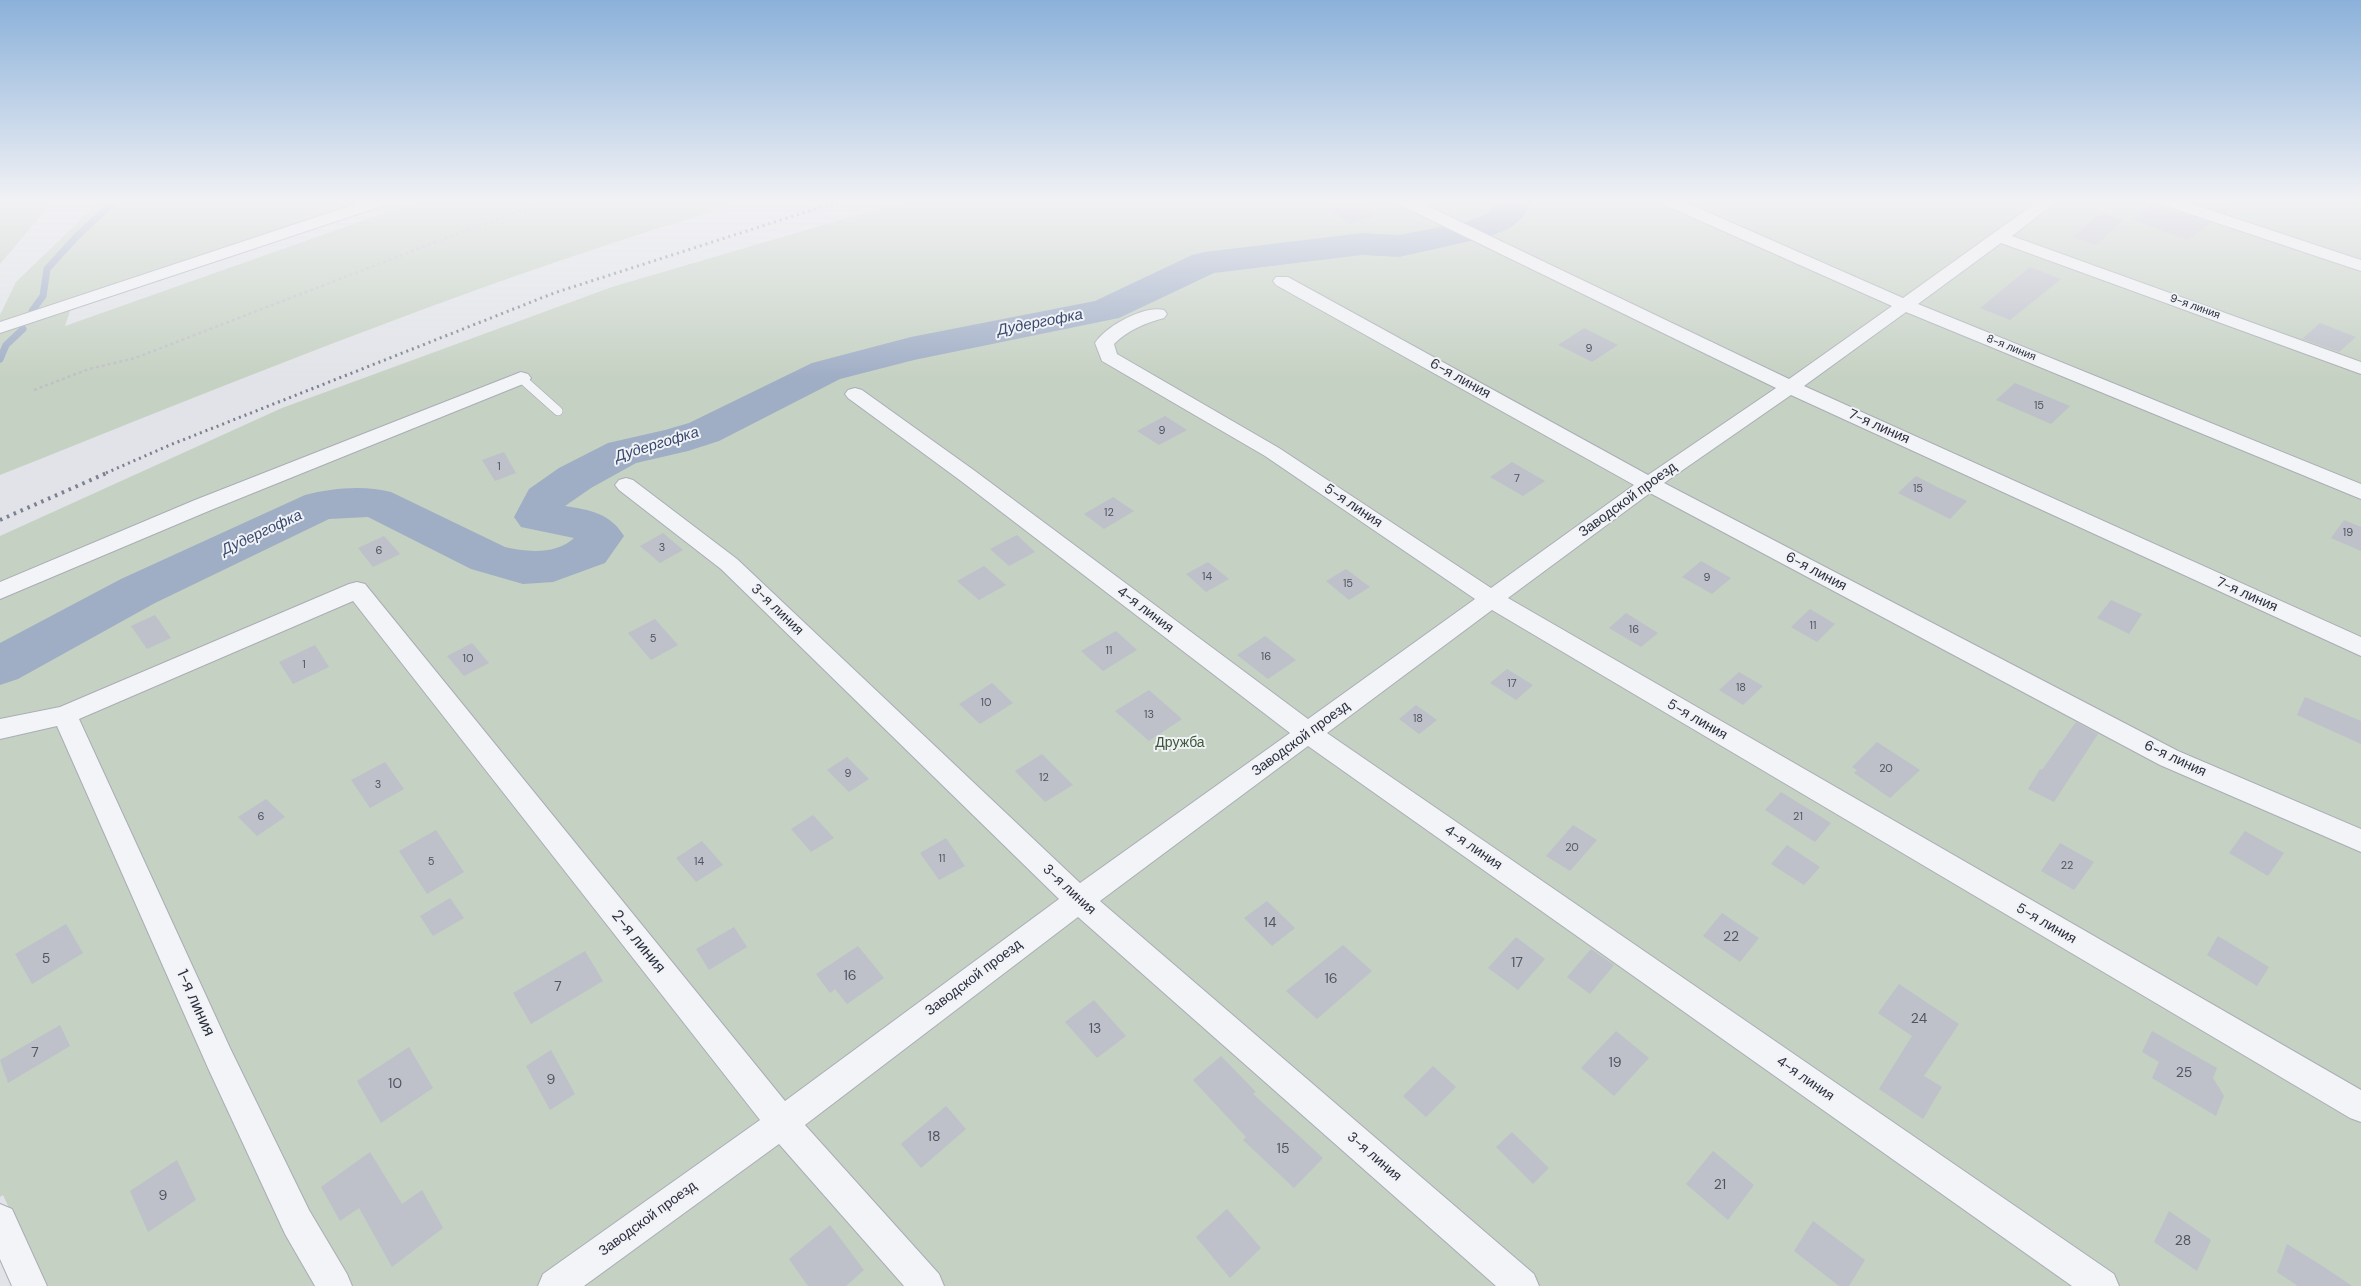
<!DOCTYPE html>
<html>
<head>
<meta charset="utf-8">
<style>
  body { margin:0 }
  canvas { display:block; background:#e1e3e8 }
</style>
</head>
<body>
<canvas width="2361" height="1286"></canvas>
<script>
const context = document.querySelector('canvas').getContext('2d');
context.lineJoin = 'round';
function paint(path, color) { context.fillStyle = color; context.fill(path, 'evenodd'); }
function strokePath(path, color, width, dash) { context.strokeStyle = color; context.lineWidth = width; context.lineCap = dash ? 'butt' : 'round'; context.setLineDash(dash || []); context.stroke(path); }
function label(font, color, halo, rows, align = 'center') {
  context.font = font + ' "DM Sans",sans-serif'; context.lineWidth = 4; context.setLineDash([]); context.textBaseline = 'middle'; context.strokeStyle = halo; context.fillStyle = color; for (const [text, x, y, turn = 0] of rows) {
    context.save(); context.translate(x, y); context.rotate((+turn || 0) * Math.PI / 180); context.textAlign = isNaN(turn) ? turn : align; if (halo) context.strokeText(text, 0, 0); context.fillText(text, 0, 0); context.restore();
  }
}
const green = new Path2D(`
  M0 199H55L0 264Z
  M102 199H369L74 299 65 326 424 199H756C497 273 249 376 0 475V315L16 282Z
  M912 199H2361V1286H45L3 1195 0 1197V536L282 408 612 287Z`);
const stream = new Path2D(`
  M32 311 43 296 47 269 77 236 117 199
  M0 359 6 345 23 329`);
const river = new Path2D(`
  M1499 199H1533L1523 217 1510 228 1488 237 1399 257 1362 255 1214 273 1119 318 914 360 840 379 719 441 688 451 636 463 591 488 565 506C590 510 610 513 624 536L605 563 553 582 523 584 471 569 368 517 329 519 155 603 18 679 0 685V643L121 579 305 495C332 488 364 485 391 492L505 547C525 552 557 555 574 538L521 527 514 517 529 489 559 468 608 443 665 430 689 423 812 363 911 337 1095 301 1192 255 1205 252 1362 233 1399 235 1466 222 1486 214 1496 205Z`);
const building = new Path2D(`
  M1317 199H1354L1377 215 1350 224Z
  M2184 199H2243L2225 213Z
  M2153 204 2211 223 2188 240 2131 219Z
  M2101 212 2123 220 2096 245 2073 237Z
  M2030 267 2061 279 2010 320 1980 308Z
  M2320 323 2356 337 2339 352 2302 339Z
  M1584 328 1618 345 1592 362 1558 345Z
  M2015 383 2070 406 2051 424 1996 400Z
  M1165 416 1187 430 1159 445 1137 431Z
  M504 452 516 473 495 481 482 460Z
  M1512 462 1545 481 1523 496 1490 477Z
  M1916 476 1937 487 1967 501 1950 519 1898 493Z
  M1113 497 1134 511 1104 529 1084 514Z
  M2344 520 2361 527V551L2331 538Z
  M663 533 683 550 660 563 640 546Z
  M1017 535 1035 552 1009 566 990 549Z
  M384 536 400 554 373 567 358 548Z
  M1701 561 1731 578 1712 594 1682 577Z
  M1208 562 1229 579 1206 592 1186 574Z
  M984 566 1006 585 979 600 957 581Z
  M1346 569 1370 587 1349 600 1326 581Z
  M2111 600 2142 614 2129 634 2097 618Z
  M1810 609 1835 624 1817 642 1791 627Z
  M1626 613 1658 633 1641 647 1609 628Z
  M155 615 171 638 147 649 131 626Z
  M655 619 678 645 651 660 628 633Z
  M1116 631 1137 650 1103 671 1081 651Z
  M1265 636 1296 660 1268 679 1237 655Z
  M472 643 489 663 464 676 447 656Z
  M315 645 329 667 293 684 279 662Z
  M1507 669 1533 685 1516 700 1490 683Z
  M1739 672 1763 686 1743 705 1719 690Z
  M992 683 1013 703 980 724 959 704Z
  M1149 690 1182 719 1149 741 1115 711Z
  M2305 697 2361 721V744L2297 715Z
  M1416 705 1437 720 1419 734 1399 719Z
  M2076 722 2098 734 2054 802 2028 789 2040 769 2042 770Z
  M1877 742 1920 770 1890 798 1854 773 1857 770 1852 767Z
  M1042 754 1073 785 1045 802 1015 771Z
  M847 757 869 779 849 792 827 770Z
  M385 762 404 789 370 808 351 780Z
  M1781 792 1831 823 1815 842 1765 810Z
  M266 799 285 817 257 836 238 817Z
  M813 815 834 838 811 852 791 829Z
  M1573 825 1597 840 1570 871 1546 856Z
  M436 830 464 872 427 894 399 851Z
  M2245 831 2284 853 2268 876 2229 853Z
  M946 838 965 866 939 880 920 853Z
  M702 841 723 865 696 882 676 858Z
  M2060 843 2094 862 2074 890 2041 871Z
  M1787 845 1820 867 1804 885 1771 864Z
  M450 898 464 918 433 936 420 916Z
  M1267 901 1295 928 1272 946 1244 918Z
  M1722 913 1759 938 1740 962 1703 936Z
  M66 924 83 953 32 984 15 954Z
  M734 927 747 947 709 970 696 949Z
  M2218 936 2269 967 2257 986 2207 955Z
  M1516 937 1545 959 1518 990 1488 968Z
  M1343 945 1372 971 1317 1019 1286 991Z
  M858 946 884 978 847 1004 835 989 830 993 816 974Z
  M1591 949 1614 965 1590 994 1567 977Z
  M585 951 603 981 531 1024 513 993Z
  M1899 984 1959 1024 1924 1076 1942 1087 1923 1119 1879 1089 1912 1036 1878 1013Z
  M1094 1000 1126 1036 1097 1058 1065 1022Z
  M60 1025 70 1046 8 1083 0 1060Z
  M1616 1031 1649 1058 1614 1096 1581 1068Z
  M2152 1031 2217 1068 2213 1078 2224 1096 2216 1116 2152 1078 2159 1062 2142 1052Z
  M409 1047 433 1088 381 1123 357 1081Z
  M551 1050 575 1094 550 1110 526 1066Z
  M1221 1056 1256 1092 1253 1094 1323 1158 1294 1188 1243 1140 1246 1137 1193 1080Z
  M1433 1066 1456 1087 1426 1117 1403 1096Z
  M946 1106 966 1129 921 1168 901 1144Z
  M1512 1132 1549 1168 1533 1184 1496 1147Z
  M1713 1151 1754 1185 1728 1220 1686 1184Z
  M370 1152 402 1204 422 1190 443 1228 392 1267 359 1208 340 1221 321 1187Z
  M177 1160 196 1200 148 1232 130 1191Z
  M1227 1209 1261 1248 1230 1278 1196 1237Z
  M2169 1211 2211 1240 2197 1271 2154 1242Z
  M1813 1221 1865 1260 1849 1286H1839L1794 1251Z
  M830 1225 864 1270 846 1286H808L789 1259Z
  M2287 1244 2324 1267 2352 1286H2298L2277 1272Z`);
const path = new Path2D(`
  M34 390 89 369 135 358 446 238 554 199`);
const lane = new Path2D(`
  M521 378 558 411`);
const street = new Path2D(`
  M371 199H396L394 202 0 333V322Z
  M1392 199H1413L1789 379 1892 306 1658 202 1656 199H1678L1903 298 2041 199H2060L2012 236 2361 362V374L2001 243 1918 304 2361 484V499L1906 312 1804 386 2361 637V656L1791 395 1664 483 2178 751 2361 829V852L2160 765 1650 493 1508 598 2361 1090V1122L2350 1118 1492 610 1327 733 2114 1274 2119 1286H2072L1308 746 1100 901 1534 1274 1539 1286H1496L1078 917 805 1125 939 1274 944 1286H904L779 1144 584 1286H538L543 1274 760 1120 353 601 79 719 230 1048 309 1210 347 1274 352 1286H315L285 1234 208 1068 57 726 0 739V719L60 707 349 584 357 582 365 584 785 1101 1059 899 721 569 619 490 615 485 619 480 626 478 633 480 737 559 1080 883 1290 733 961 481 848 398 845 394 848 390 855 388 862 390 975 471 1308 719 1475 599 1265 456 1102 361 1095 343C1106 326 1144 305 1164 310L1167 314 1164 318C1145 323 1128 330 1114 344L1117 354 1279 448 1491 588 1634 485 1276 285 1273 281 1276 277H1288L1648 475 1776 388 1394 202Z
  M2152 199H2177L2361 260V271L2154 202Z
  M521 372 528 374 531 378 528 382 211 510 0 599V582L195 500Z
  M0 1204 12 1209 47 1286H12L0 1259Z`);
const railFar1 = new Path2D(`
  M106 473 170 445 554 293 846 199`);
const rail = new Path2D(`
  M0 520 109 472`);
const farStreetnames = [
  ["9-я линия",2195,307,20],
  ["8-я линия",2011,348,22]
];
const numberNames = [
  ["9",1589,349],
  ["15",2039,406],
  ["9",1162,431],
  ["1",499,467],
  ["7",1517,479],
  ["15",1918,489],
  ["12",1109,513],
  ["19",2348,533],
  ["3",662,548],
  ["6",379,551],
  ["14",1207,577],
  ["9",1707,578],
  ["15",1348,584],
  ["11",1813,626],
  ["16",1634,630],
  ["5",653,639],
  ["11",1109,651],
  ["16",1266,657],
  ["10",468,659],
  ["1",304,665],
  ["17",1512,684],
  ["18",1741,688],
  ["10",986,703],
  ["13",1149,715],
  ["18",1418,719],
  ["20",1886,769],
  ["9",848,774],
  ["12",1044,778],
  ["3",378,785],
  ["6",261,817],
  ["21",1798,817],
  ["20",1572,848],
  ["11",942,859],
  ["5",431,862],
  ["14",699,862],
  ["22",2067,866]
];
const streetNames = [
  ["6-я линия",1460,379,29],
  ["7-я линия",1879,427,24],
  ["Заводской проезд",1628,500,-36],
  ["5-я линия",1353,506,34],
  ["6-я линия",1816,572,28],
  ["7-я линия",2247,595,24],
  ["3-я линия",777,610,44],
  ["4-я линия",1145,610,37],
  ["5-я линия",1697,720,30],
  ["Заводской проезд",1301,739,-36],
  ["6-я линия",2175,759,25],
  ["4-я линия",1473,848,35],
  ["3-я линия",1069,890,43],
  ["5-я линия",2046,924,30],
  ["Заводской проезд",974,978,-37],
  ["4-я линия",1805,1079,35],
  ["3-я линия",1374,1157,41],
  ["Заводской проезд",648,1219,-36]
];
const parkNames = [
  ["Дружба",1180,743]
];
const nearNumbernames = [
  ["14",1270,923],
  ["22",1731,937],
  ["5",46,959],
  ["17",1517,963],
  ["16",850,976],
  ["16",1331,979],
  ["7",558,987],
  ["24",1919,1019],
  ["13",1095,1029],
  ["7",35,1053],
  ["19",1615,1063],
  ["25",2184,1073],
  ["9",551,1080],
  ["10",395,1084],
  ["18",934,1137],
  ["15",1283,1149],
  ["21",1720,1185],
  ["9",163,1196],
  ["28",2183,1241]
];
const waterNames = [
  ["Дудергофка",1040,323,-11],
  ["Дудергофка",657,445,-17],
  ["Дудергофка",262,533,-25]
];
const nearStreetnames = [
  ["2-я линия",638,942,51],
  ["1-я линия",195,1003,66]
];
paint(green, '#c5d1c2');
strokePath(stream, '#9fadc5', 7);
paint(river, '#9fadc5');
paint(building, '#bec1ca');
strokePath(lane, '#aaadb5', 10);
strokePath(street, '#aaadb5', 2);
strokePath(path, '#bfc1c7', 2.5, [3, 3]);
strokePath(lane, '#f3f4f7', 9);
paint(street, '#f3f4f7');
strokePath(railFar1, '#7b8190', 3, [2, 4]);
strokePath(rail, '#7b8190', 4, [2.5, 5]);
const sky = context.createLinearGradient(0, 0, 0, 379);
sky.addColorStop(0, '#8bb1da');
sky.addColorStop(0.53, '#f2f2f5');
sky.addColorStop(1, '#f2f2f500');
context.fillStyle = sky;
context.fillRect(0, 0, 2361, 379);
label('11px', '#2b2f3e', '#f0f2f6', farStreetnames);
label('11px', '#505461', null, numberNames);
label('14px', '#2b2f3e', '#f0f2f6', streetNames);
label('14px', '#3c5839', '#f0f2f6', parkNames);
label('14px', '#505461', null, nearNumbernames);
label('italic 15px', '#394a6e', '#f0f2f6', waterNames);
label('16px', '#2b2f3e', '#f0f2f6', nearStreetnames);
</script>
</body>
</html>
